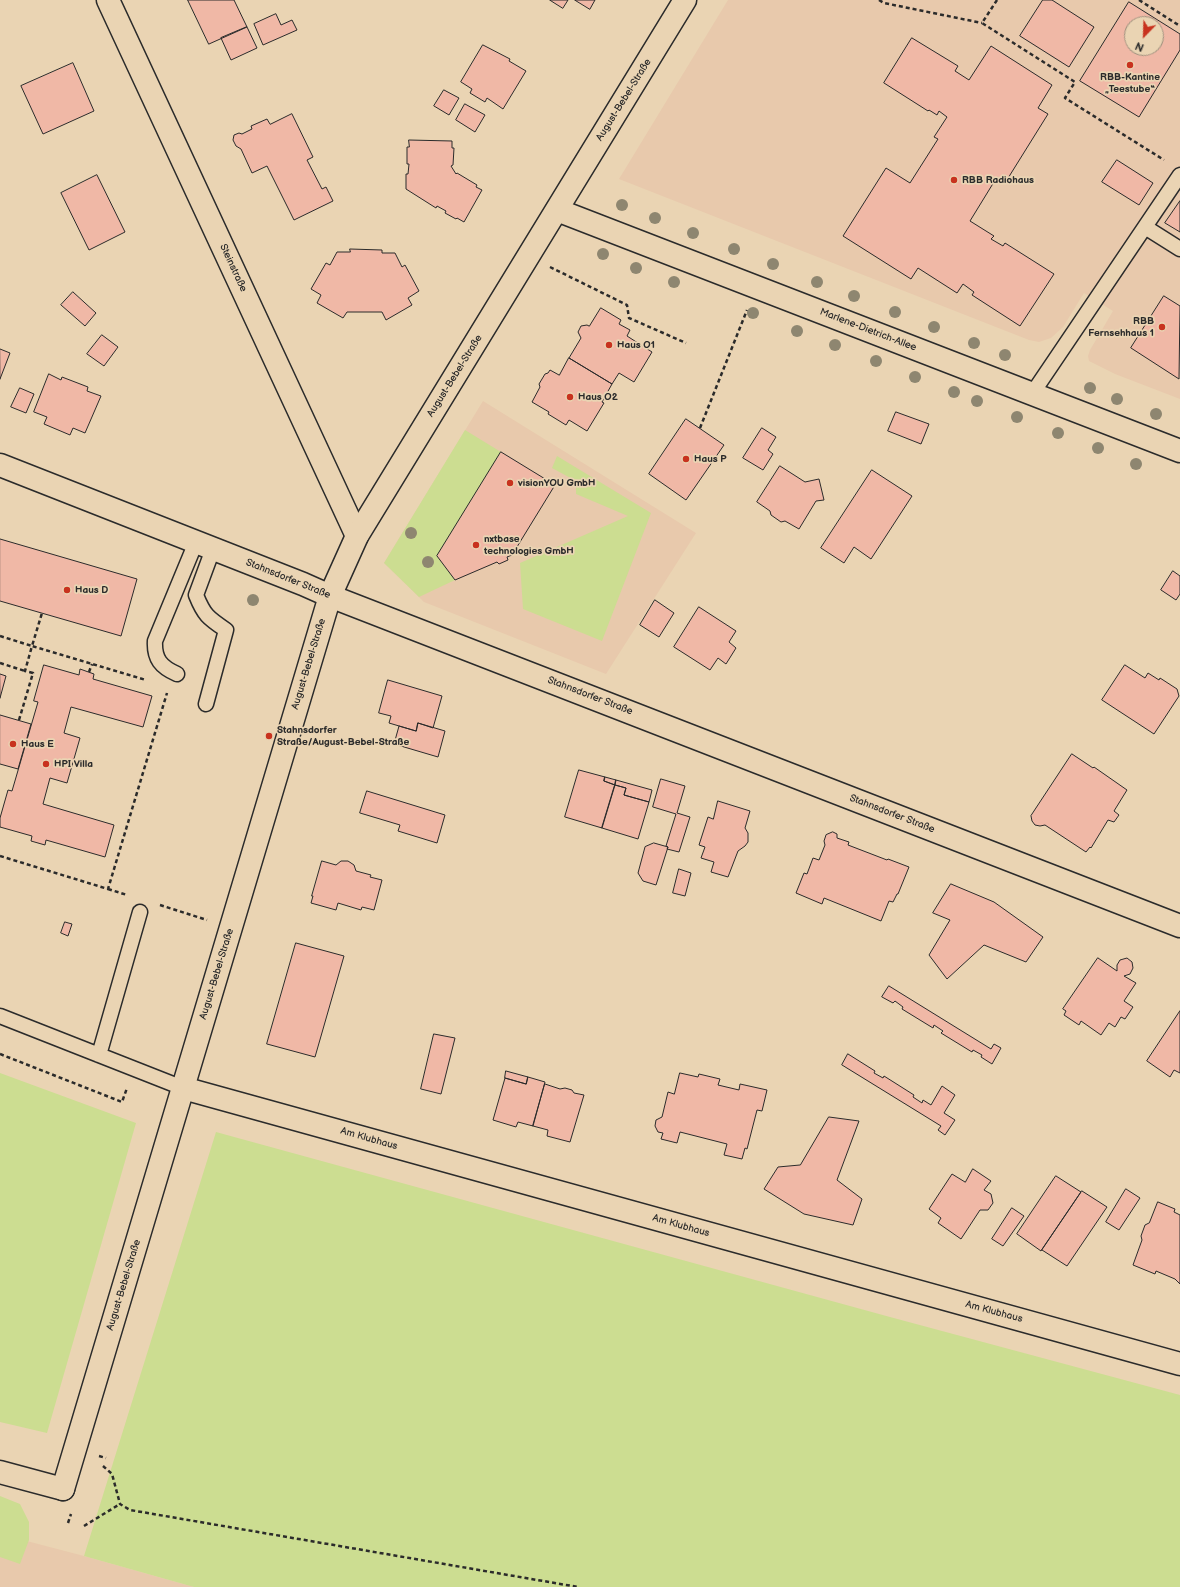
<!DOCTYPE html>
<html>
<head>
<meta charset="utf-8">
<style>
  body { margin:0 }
  #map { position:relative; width:1180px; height:1587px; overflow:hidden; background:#ead4b3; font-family:"Balsamiq Sans",sans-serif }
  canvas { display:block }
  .north { position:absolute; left:1124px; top:16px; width:40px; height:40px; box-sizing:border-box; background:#ead4b3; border:1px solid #9e907d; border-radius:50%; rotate:203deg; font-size:11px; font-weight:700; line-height:16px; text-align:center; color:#2b2b2b }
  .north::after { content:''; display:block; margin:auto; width:14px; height:18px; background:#c8321e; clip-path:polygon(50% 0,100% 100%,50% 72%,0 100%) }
</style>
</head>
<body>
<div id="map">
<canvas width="1180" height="1587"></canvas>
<div class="north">N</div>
</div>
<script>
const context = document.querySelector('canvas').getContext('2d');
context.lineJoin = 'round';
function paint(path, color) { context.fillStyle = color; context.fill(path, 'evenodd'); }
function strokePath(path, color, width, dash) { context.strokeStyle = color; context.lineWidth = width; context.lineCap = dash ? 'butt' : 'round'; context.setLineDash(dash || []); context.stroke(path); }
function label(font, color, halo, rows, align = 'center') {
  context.font = font + ' "Balsamiq Sans",sans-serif'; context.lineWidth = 3.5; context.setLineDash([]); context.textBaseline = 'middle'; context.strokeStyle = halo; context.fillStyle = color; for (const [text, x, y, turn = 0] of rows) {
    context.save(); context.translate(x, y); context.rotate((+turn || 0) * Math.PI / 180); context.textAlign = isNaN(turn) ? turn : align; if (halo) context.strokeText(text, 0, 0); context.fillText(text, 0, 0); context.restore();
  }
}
const built = new Path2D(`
  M728 0H1180V399L1115 374 1089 361 1088 356 1090 350 1113 311 1084 293 1063 327 1051 338 1039 342 1029 340 619 179ZM1132 24H1156V48H1132Z
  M483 401 696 533 606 674 424 602 384 563Z
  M0 1534 84 1556 194 1587H0Z`);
const green = new Path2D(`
  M465 430 501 452 437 556 455 580 419 597 384 563Z
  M557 456 651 513 602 641 523 609 520 563 628 516 576 494V481L552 468Z
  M0 1073 136 1123 47 1433 0 1422Z
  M216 1132 890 1317 1180 1395V1587H194L84 1556Z
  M0 1496 20 1504 29 1522V1540L20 1564 0 1557Z`);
const building = new Path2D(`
  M188 0H234L247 27 209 44Z
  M550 0H568L563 8Z
  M575 0H595L590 9Z
  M1043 0H1052L1094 27 1069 67 1020 36Z
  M1129 2 1180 34V50L1139 117 1080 81ZM1132 24H1156V48H1132Z
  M276 14 281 25 292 20 297 30 263 45 254 24Z
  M247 27 257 48 231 60 221 38Z
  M912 38 958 66 955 71 969 80 991 46 1052 85 1038 108 1048 114 1005 183 997 177 970 221 994 236 991 239 1003 246 1005 243 1054 274 1020 326 972 295 974 292 963 284 957 293 918 268 911 279 843 236 886 168 910 183 938 139 934 137 947 117 939 111 937 115 929 110 928 111 884 83Z
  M483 45 510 59 509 61 526 71 503 109 487 98 485 102 470 93 472 89 461 82Z
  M73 63 94 111 43 134 21 86Z
  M444 90 459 98 449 115 434 106Z
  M465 104 485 115 475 132 456 120Z
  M292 114 313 157 307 160 322 189 326 187 333 201 294 220 267 166 252 173 241 149 236 146 233 140 234 135 239 133 242 134 252 129 251 126 267 119 270 124Z
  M409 140 452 141V148H454L453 165 451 166 456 174 457 173 477 185 476 187 482 190 464 222 457 218 456 219 445 213 446 211 437 206 436 208 406 189V174H408L409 164H407V147H409Z
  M1117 160 1153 183 1139 205 1102 182Z
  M97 175 125 232 89 250 61 193Z
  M1180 201V232L1165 223Z
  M350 249 382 250V253H395L402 267 405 265 419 291 408 298 412 305 386 320 382 312H347L343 318 317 303 321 295 311 289 326 263 330 265 337 252H350Z
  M73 292 96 313 85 326 61 305Z
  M1164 296 1180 306 1179 379 1131 348Z
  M601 308 621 320 619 324 630 330 627 336 652 352 634 382 619 373 612 384 569 358 581 338 578 332 581 326 587 325 589 326Z
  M102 335 118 347 104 366 87 354Z
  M0 349 10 353 0 379Z
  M569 358 612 384 602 402 604 403 587 431 569 420 566 425 548 414 549 412 532 402 540 387 539 384 545 374 548 373 550 370 559 375Z
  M49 374 61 380 62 377 88 387 87 391 101 396 85 433 73 428 70 435 44 424 47 417 34 412Z
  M20 388 34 394 26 413 11 407Z
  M896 412 929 424 921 444 888 431Z
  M686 419 724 445 686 500 649 474Z
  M762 428 776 437 768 450 773 454 763 470 743 458Z
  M501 452 555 485 512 555 507 557 508 560 499 564 497 562 455 580 437 556Z
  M780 466 805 482 819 479 824 500 816 501 799 529 785 521 781 522 771 515 770 511 757 502Z
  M872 470 912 496 871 559 854 547 844 563 821 548Z
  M0 539 137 579 121 636 0 601Z
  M1173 571 1180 576V594L1176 600 1161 590Z
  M655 600 674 613 659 637 640 625Z
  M699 607 736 631 729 642 736 648 726 664 718 658 710 670 674 647Z
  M44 665 79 675 80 669 94 674 93 679 152 696 143 727 71 707 64 733 80 738 67 783 50 778 43 804 114 825 105 857 46 840 45 845 31 841 32 836 0 827V818L8 790 12 791 38 702 34 701Z
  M1125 665 1145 678 1148 673 1159 680 1160 678 1177 689 1179 696 1154 734 1102 700Z
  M0 674 6 676 0 698Z
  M388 680 442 696 433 728 418 723 416 731 389 723 391 716 379 713Z
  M0 715 31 724 18 769 0 764Z
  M418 723 445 731 438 757 394 744 399 726 416 731Z
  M1072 754 1093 768 1094 767 1127 790 1114 811 1119 815 1114 822 1108 820 1091 848 1090 847 1086 852 1045 825 1040 826 1035 825 1032 821 1031 816Z
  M579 770 605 777 604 781 615 785 602 828 565 817Z
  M605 777 616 780 615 785 604 781Z
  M661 779 685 786 677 813 690 817 679 852 667 849 668 847 666 846 676 814 653 807Z
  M616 780 652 790 649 802 624 795 626 788 615 785Z
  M615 785 626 788 624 795 649 802 638 839 602 828Z
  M367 791 445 815 437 843 398 831 400 825 360 813Z
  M718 801 750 811 745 828 748 833V842L745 846 738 851 728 877 711 872 714 862 701 858 705 847 699 845 708 817 713 819Z
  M833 832 837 834V838L849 842 848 845 887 860 888 859 909 867 898 894H897L893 902 889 901 881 921 824 898 822 904 796 893 804 873 807 874 813 858 819 860 825 845 824 841 826 835Z
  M654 843 668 847 656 885 643 881 638 873 645 847Z
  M322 861 336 865 341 861H348L354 865 356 871 371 875 370 877 382 880 374 910 362 907 361 910 338 903 336 910 311 903 313 896H312Z
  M679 869 691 873 685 896 673 893Z
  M951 884 994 902 1043 937 1026 962 984 945 947 979 929 955 950 920 933 913Z
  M65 922 72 924 68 936 61 933Z
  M296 943 344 956 315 1057 267 1044Z
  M1098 958 1117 971V965L1120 960 1127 958 1132 962 1133 968 1130 974 1124 976 1136 983 1124 1001 1133 1007 1125 1019 1121 1017 1115 1027 1109 1023 1101 1035 1081 1021 1079 1025 1064 1015 1066 1011 1063 1009Z
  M889 986 991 1049 994 1044 1001 1048 992 1064 981 1057 982 1055 973 1050 972 1052 941 1033 943 1031 934 1025 933 1028 902 1009 903 1007 895 1001 893 1003 882 997Z
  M1180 1011V1073L1174 1070 1170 1077 1147 1061Z
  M434 1034 455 1038 441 1094 421 1089Z
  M848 1054 875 1071 874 1073 883 1078 884 1076 914 1095 913 1097 922 1103 923 1100 931 1105 942 1086 955 1095 944 1113 955 1120 945 1135 938 1130 941 1126 842 1065Z
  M506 1071 528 1077 526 1084 505 1078Z
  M680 1073 698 1077 699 1074 720 1079 718 1085 739 1090 740 1084 767 1090 762 1111 757 1110 747 1149 745 1148 742 1159 724 1155 727 1144 680 1132 677 1143 661 1139 663 1133 658 1132 655 1126 656 1120 662 1117 668 1092 674 1094Z
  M528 1077 545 1082 533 1126 518 1122 516 1127 493 1120 505 1078 526 1084Z
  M545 1084 560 1089 565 1088 572 1090 574 1093 584 1095 570 1142 547 1136 548 1130 533 1126Z
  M829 1117 859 1121 837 1180 862 1199 853 1225 804 1214 764 1189 778 1167 800 1165Z
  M973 1169 991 1181 984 1190 991 1194 993 1203 988 1210H980L961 1239 938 1223 941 1218 929 1209 952 1174 965 1182Z
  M1056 1176 1081 1192 1041 1251 1017 1234Z
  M1126 1189 1140 1198 1119 1230 1106 1222Z
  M1082 1191 1107 1207 1067 1266 1042 1250Z
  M1158 1202 1175 1209 1174 1212 1180 1215V1284L1175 1279 1156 1271 1155 1274 1133 1265 1142 1240 1141 1236 1145 1225 1149 1223Z
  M1012 1208 1024 1216 1003 1246 992 1239Z`);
const path = new Path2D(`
  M879 0 884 3 982 23
  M997 0 982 23 1075 82 1065 98 1164 160
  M1139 0 1180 26
  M550 267 627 305 629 318 686 343
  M700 428 747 310
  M0 636 32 646 42 613
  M0 663 25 671
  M89 672 92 664
  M19 720 33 673 25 671 32 646 146 680
  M0 856 108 889 167 693
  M108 889 127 895
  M160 905 207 920
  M0 1054 122 1102 127 1088
  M99 1456 106 1458
  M103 1466 112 1474 120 1504 130 1510 578 1587
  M68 1523 71 1514
  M84 1526 120 1504`);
const lane = new Path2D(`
  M1145 227 1180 249
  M1032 394 1180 175
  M177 674C161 667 154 659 155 641L196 542
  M206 704 226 630C208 618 204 615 196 595L213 549
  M0 1016 183 1088
  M99 1055 140 912`);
const street = new Path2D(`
  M108 0 357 536
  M557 210 1180 451
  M0 465 303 584 330 596 1180 926
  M183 1088 1180 1364
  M0 1472 63 1489`);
const secondary = new Path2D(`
  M63 1489 330 596 357 536 685 0`);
const trees = [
  [622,205],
  [655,218],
  [693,233],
  [734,249],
  [603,254],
  [773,264],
  [636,268],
  [674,282],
  [817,282],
  [854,296],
  [895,312],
  [753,313],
  [934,327],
  [797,331],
  [974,343],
  [835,345],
  [1005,355],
  [876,361],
  [915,377],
  [1090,388],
  [954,392],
  [1117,399],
  [977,401],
  [1156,414],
  [1017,417],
  [1058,433],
  [1098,448],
  [1136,464],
  [411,533],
  [428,562],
  [253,600]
];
const markers = [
  [1130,65,4,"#c8321e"],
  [954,180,4,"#c8321e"],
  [1162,327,4,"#c8321e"],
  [609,345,4,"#c8321e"],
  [570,397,4,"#c8321e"],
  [686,459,4,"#c8321e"],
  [510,483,4,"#c8321e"],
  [476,545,4,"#c8321e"],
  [67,590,4,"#c8321e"],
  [269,736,4,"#c8321e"],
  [13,744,4,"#c8321e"],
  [46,764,4,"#c8321e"]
];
const poiNames = [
  ["RBB-Kantine",1130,77,"center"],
  ["„Teestube“",1130,89,"center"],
  ["RBB Radiohaus",962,180],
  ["RBB",1154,321,"right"],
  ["Fernsehhaus 1",1154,333,"right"],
  ["Haus O1",617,345],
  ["Haus O2",578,397],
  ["Haus P",694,459],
  ["visionYOU GmbH",518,483],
  ["nxtbase",484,539],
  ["technologies GmbH",484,551],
  ["Haus D",75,590],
  ["Stahnsdorfer",277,730],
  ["Straße/August-Bebel-Straße",277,742],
  ["Haus E",21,744],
  ["HPI Villa",54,764]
];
const streetNames = [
  ["August-Bebel-Straße",624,100,-58],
  ["Steinstraße",233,268,65],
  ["Marlene-Dietrich-Allee",868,330,21],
  ["August-Bebel-Straße",455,376,-58],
  ["Stahnsdorfer Straße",288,579,22],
  ["August-Bebel-Straße",309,664,-73],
  ["Stahnsdorfer Straße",590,696,21],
  ["Stahnsdorfer Straße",892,814,21],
  ["August-Bebel-Straße",217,974,-73],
  ["Am Klubhaus",369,1139,16],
  ["Am Klubhaus",681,1226,16],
  ["August-Bebel-Straße",124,1285,-73],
  ["Am Klubhaus",994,1312,15]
];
paint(built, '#e8c9ac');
paint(green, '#ccdd91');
paint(building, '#f0b8a6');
strokePath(building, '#2b2b2b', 1);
strokePath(lane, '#2b2b2b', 17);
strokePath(street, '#2b2b2b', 25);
strokePath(secondary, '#2b2b2b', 25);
strokePath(path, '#2b2b2b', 2.5, [4, 3]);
strokePath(lane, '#ead4b3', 14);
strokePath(street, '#ead4b3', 22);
strokePath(secondary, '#ead4b3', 22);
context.fillStyle = '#8e8670';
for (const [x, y] of trees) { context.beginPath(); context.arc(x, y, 6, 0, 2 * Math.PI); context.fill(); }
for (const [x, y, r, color] of markers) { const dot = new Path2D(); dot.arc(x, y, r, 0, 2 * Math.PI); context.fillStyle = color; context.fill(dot); strokePath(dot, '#ead4b3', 1.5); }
label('bold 10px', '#2b2b2b', '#ead4b3', poiNames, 'left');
label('10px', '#2b2b2b', '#ead4b3', streetNames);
</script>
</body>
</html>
